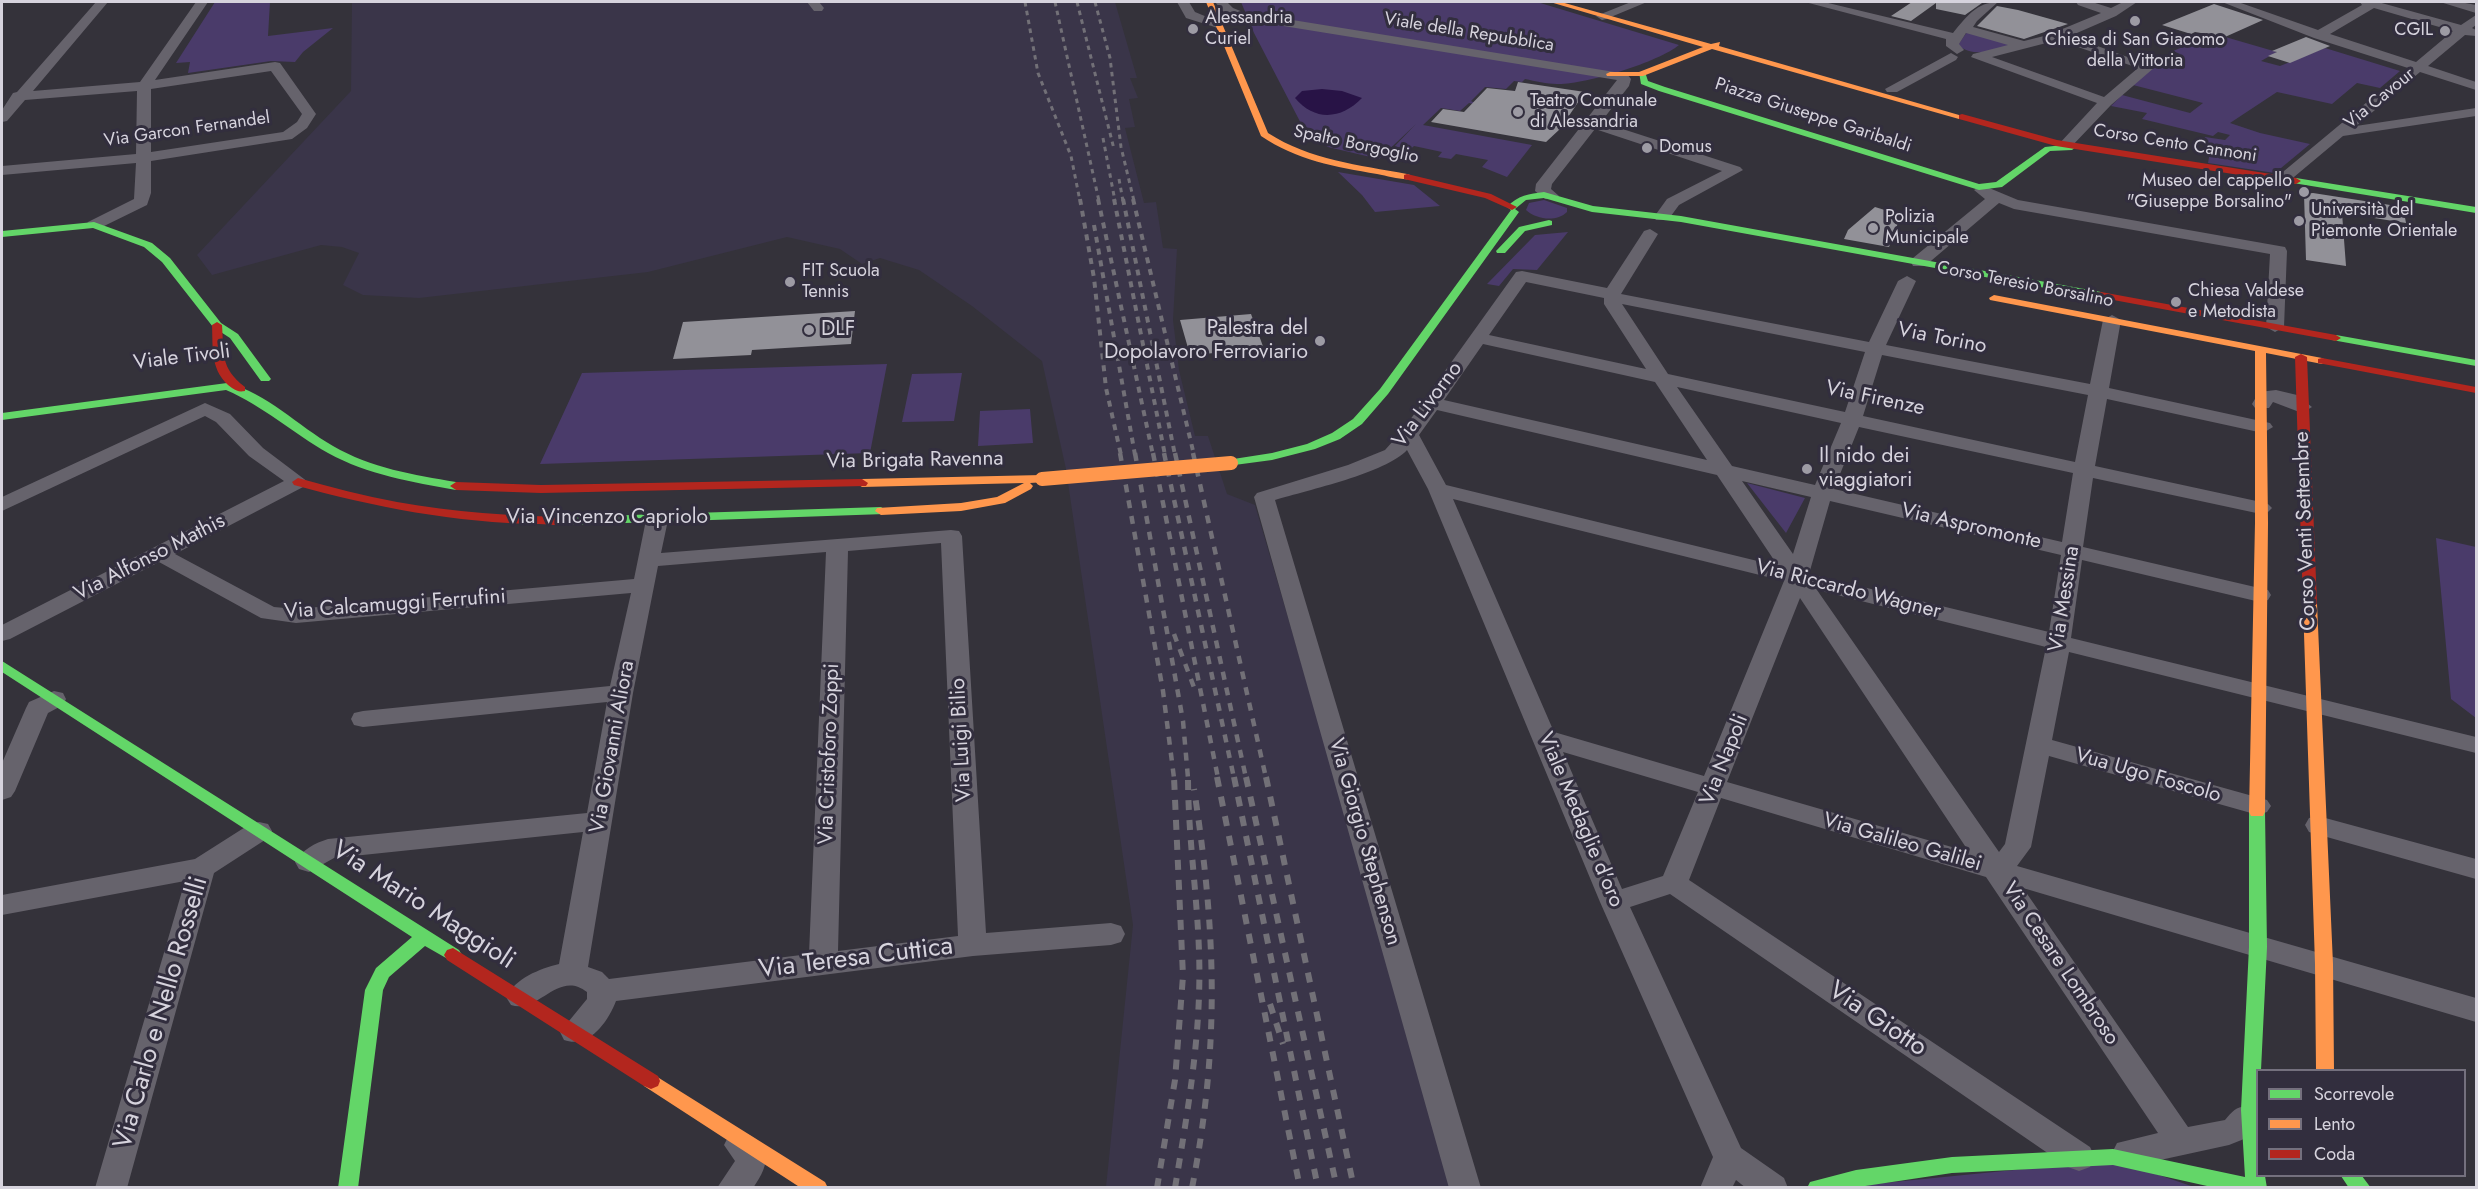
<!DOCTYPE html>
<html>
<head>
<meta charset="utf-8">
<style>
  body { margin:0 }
  #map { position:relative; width:2478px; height:1189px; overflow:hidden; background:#34323a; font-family:Jost,sans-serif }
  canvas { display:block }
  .frame { position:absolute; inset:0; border:3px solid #d6d3dd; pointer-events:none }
  .legend { position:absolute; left:2256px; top:1069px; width:210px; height:108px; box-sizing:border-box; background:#322e3e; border:2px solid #74707e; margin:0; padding:8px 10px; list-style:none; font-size:18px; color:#d6d3dd }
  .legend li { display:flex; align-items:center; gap:12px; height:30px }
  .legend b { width:30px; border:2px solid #74707e }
</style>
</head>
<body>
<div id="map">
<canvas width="2478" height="1189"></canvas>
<div class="frame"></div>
<ul class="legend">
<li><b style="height:8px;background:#63d668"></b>Scorrevole</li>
<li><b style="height:8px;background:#ff974d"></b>Lento</li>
<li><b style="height:8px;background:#b3261e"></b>Coda</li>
</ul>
</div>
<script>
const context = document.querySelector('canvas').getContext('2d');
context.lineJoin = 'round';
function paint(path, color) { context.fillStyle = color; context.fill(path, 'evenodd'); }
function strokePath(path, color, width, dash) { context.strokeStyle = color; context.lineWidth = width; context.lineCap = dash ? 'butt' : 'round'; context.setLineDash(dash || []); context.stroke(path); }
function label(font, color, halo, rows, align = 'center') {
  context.font = font + ' Jost,sans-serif'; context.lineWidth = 6; context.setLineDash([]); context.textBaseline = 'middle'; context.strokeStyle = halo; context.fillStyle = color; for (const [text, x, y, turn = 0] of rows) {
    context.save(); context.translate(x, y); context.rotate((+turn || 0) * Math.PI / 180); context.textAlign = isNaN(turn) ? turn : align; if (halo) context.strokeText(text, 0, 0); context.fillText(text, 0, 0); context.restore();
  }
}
const built = new Path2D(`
  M352 2H1115L1137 78H1130L1138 98 1129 99 1135 127 1125 128 1144 203 1156 202 1163 248 1177 249 1173 320 1179 370 1195 436H1208L1227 494 1255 505 1455 1187H1106L1133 925 1066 469 1042 361 972 306 919 270 880 258 862 264 840 249 787 237 648 272 419 298 363 295 343 285 359 253 342 247 321 245 212 275 197 255 351 91Z`);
const green = new Path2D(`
  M215 2H270L268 36 333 28 303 52 295 62 271 61 188 73 190 62 176 63Z
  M1241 2H1537L1679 45C1659 62 1584 85 1557 84 1547 84 1535 81 1525 79L1522 82 1514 81 1506 89 1485 87 1471 101 1478 105 1469 103 1460 111 1441 108 1423 125 1532 145 1507 177 1482 167 1488 160 1456 154 1451 159 1438 157 1442 152 1414 146 1406 153 1391 150 1416 124 1379 159 1328 147 1307 135 1254 33Z
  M1967 32 2018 46C1999 49 1974 59 1958 45Z
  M2215 34 2277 52 2261 61 2280 66 2325 48 2400 71 2380 88 2357 83 2332 104 2277 92 2230 123 2260 133 2310 144 2275 173 2208 163 2211 146 2202 144 2205 137 2225 140 2230 135 2218 132 2213 136 2142 119 2147 113 2111 106 2122 95 2190 113 2203 103 2133 85 2156 65 2153 63 2180 54 2173 51Z
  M1338 172 1414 185 1440 206 1375 212 1362 195Z
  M1544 200 1567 208V212C1557 222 1537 220 1526 210L1529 203Z
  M1568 232 1537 270 1513 269 1499 286 1487 284 1535 235Z
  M887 364 870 453 540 464 582 373Z
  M962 373 954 421 902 422 912 374Z
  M1030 409 1033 443 978 446 980 411Z
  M1747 483 1805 498 1786 533Z
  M2436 538 2476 547V718L2451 699Z
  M2115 1160 2197 1188H1833Z`);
const water = new Path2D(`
  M1322 89 1342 91 1362 98C1342 119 1315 122 1295 98L1302 91Z`);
const building = new Path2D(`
  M1912 2H1975L1982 3 1965 15 1936 9V3L1911 21 1891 16Z
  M2214 4 2263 20 2225 37 2195 32 2191 34 2162 25Z
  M1997 6 2018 10 2068 24 2024 39 1977 26Z
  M2306 37 2330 46 2290 63 2268 56 2277 52 2272 51Z
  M1518 82 1585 92 1560 129 1546 142 1431 122 1443 109 1464 112 1487 88 1515 91Z
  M2313 193 2403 207 2406 223 2342 213 2346 266 2306 260 2304 194Z
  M1875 207 1901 215 1889 247 1844 239 1848 230Z
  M855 311 851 344 752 350 751 355 673 359 683 322Z
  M1251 314 1264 349 1190 355 1180 320Z`);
const street = new Path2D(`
  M96 2H108L33 91 140 82 196 2H208L155 80 275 62 280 63 316 114 307 128 292 139 151 161V193L147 205 100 228H88L86 225 88 222 134 199 136 163 2 175V166L136 154 137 91 25 100 7 121 2 122V110L13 93 17 92ZM271 71 302 114 297 122 283 132 151 152V89Z
  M807 2H819L824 8 822 11H814Z
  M1177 2H1189L1195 12 1224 24 1218 28 1186 18Z
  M1215 2H1227L1233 8 1243 12 1627 74 1631 79 1629 86 1601 122 1740 167 1743 170 1679 205 1668 220H1656L1654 217 1667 199 1722 171 1595 129 1552 184 1551 189 1559 196 1557 199H1545L1535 191 1536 184 1617 80 1240 19 1225 14Z
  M1631 2H1647L1606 19 1602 20 1596 16Z
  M1805 2H1824L1953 33C1966 17 1977 2 1998 2L1977 21 1973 27 2024 41 2048 35 2101 13 2078 5 2076 2H2092L2111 8 2123 2H2137L2116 16 2070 36 2155 67 2111 105 2070 148 2065 149 2058 145 2097 103 1971 57 1973 54 2008 45 1966 33 1959 44 1964 50 1957 54 1946 46V39ZM2058 40 2138 68 2104 97 1992 57Z
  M2222 2H2238L2318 30 2362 5 2360 2H2378L2461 25 2476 15V25L2472 28 2476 30V36L2465 35 2428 66 2476 82V90L2420 72 2356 126 2476 108V116L2343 136 2288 182H2278L2275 179 2278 176 2408 68 2314 38ZM2374 8 2453 31 2416 62 2330 34Z
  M2440 2H2460L2476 5V13Z
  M1951 53 1958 57 1956 60 1897 92H1887L1885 89Z
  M1982 185 2018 200 2285 247 2287 251 2284 327 2275 332 2266 327 2270 254 2014 209 1999 203 1925 266H1913L1911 262 1913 258 1985 199 1974 190Z
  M1650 229 1658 234 1621 294 1869 342 1898 281 1907 276 1916 281 1886 345 2090 384 2103 320 2112 315 2121 320 2109 388 2270 423 2273 427 2263 433 2107 399 2095 466 2261 502 2268 504 2272 508 2268 512 2261 514 2093 478 2083 547 2268 590 2271 595 2268 600 2260 602 2082 560 2071 638 2476 737V753L2069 652 2052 740 2267 800 2271 806 2267 812 2258 815 2049 756 2031 847 2017 866 2476 998V1022L2023 888 2188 1127 2225 1120C2235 1108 2240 1103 2258 1109V1131L2251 1133 2249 1137 2229 1145 2128 1167 2117 1163 2112 1153 2117 1143 2158 1133 1986 877 1721 798 1689 880 2090 1147 2095 1157 2090 1167 2079 1171 2068 1167 1670 894 1630 907 1741 1148 1784 1178 1788 1188H1746L1736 1180 1732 1188H1700L1713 1157 1600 902 1428 489 1407 450C1386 473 1308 490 1275 500L1481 1188H1449L1254 497 1257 493 1348 465 1385 450 1402 431 1516 272 1522 271 1607 288 1644 231ZM1526 282 1604 298V304L1646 369 1489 335ZM1622 304 1865 352 1845 412 1668 374ZM1483 344 1655 382 1707 460 1444 400ZM1882 355 2088 395 2075 462 1863 416ZM1677 387 1841 423 1815 485 1732 466ZM1437 410 1717 475 1778 566 1446 485 1419 435ZM1859 427 2073 473 2062 542 1834 489ZM1742 481 1811 497 1793 554ZM1453 499 1784 581 1704 776 1554 732ZM1830 501 2061 555 2049 632 1809 574ZM1817 590 2046 647 2005 844 1999 852ZM1800 598 1969 852 1727 782ZM1563 752 1698 792 1663 876 1622 889Z
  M2276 390 2297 395 2312 407 2302 413 2273 402 2269 408H2255L2252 404 2259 392Z
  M205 403 230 414 263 448 308 482 305 486 175 554 274 607 296 609 634 579 646 520 649 515H665L668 520 661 553 951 530 959 531 962 536 986 933 1111 923 1121 926 1125 934 1121 942 1111 945 973 956 616 1001C608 1022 589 1049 564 1040L560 1032 587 999V992C558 969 539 1014 511 1005L506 997C516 978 539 969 559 964L583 832 334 858 309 872 299 869 295 862C302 850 315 843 328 839L587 813 607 702 363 727 354 725 351 719 354 713 363 711 610 686 631 593 296 623 261 618 159 562 10 639 2 641V625L284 481 249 456 216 422 205 416 2 511V497ZM941 543 958 936 838 951 848 551ZM826 552 809 954 609 979 602 972 588 967 633 693 658 566Z
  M54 691 63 693 66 699 63 705 48 713 15 791 11 797 2 800V763L26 708 29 702Z
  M2318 816 2476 859V879L2309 832 2305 825 2309 818Z
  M259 822 268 824 272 831 268 838 214 873 127 1188H95L185 881 2 915V895L195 859 250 824Z
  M740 1131C773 1143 771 1163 753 1188H717L735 1161 724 1145 729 1135Z`);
const fast = new Path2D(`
  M1639 72H1645L1648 81 1665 87 1979 184 1996 182 2045 147 2072 144 2076 147 2072 150 2050 151 2002 187 1979 190 1659 91 1641 84Z
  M2296 178 2476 207V213L2293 183 2291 181Z
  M1544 192 1593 206 1681 216 2101 292 2106 295 2101 298 1681 222 1592 212 1544 198 1526 200 1515 209 1519 212 1388 394 1362 424 1340 439 1315 449 1272 460 1227 466 1225 463 1227 460 1272 453 1307 444 1332 433 1353 419 1380 389 1511 210 1507 207C1518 195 1529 194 1544 192Z
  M1549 220 1552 221V225L1525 231 1505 253H1497L1496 251 1519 227Z
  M94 222 152 243 170 258 221 323 238 334 271 379 269 381H261L230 338 213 327 162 262 144 247 93 228 2 237V231Z
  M2336 335 2476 360V366L2332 340 2331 338Z
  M227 383C267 393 298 426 333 446 371 468 414 475 456 482L462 486 456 490C412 482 368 475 328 453 293 433 263 406 226 390L2 420V413Z
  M881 507 887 511 885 514 568 525 562 521 568 517Z
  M2 661 459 950 462 955 459 960 453 962 425 946 389 977 383 990 358 1188H338L365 990 376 968 412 937 2 672Z
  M2257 806 2263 808 2265 812 2267 947 2261 1070H2258V1176H2265L2267 1188H2216L2113 1165 1952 1173 1852 1188H1807L1810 1182 1856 1170 1952 1157 2113 1149 2245 1177 2241 1110 2249 947V812L2251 808Z
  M2341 1176H2362L2371 1188H2349Z`);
const slow = new Path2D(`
  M1206 2H1213L1268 133C1310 160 1359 165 1407 174L1410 175V179C1400 180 1388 176 1377 174 1336 167 1296 160 1261 136Z
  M1550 2H1561L1711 44 1720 42 1719 46 1966 117 1959 119 1712 49 1643 76H1607L1606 74 1610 72H1639L1703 47Z
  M1994 295 2322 358 2328 361 2322 364 2266 353 2268 523 2265 812 2263 816H2251L2249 812 2255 523V351L1990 300 1989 298Z
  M1042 475 1048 479 1046 482 1030 483 1033 486 1031 489 1005 503 961 511 881 515 875 511 877 508 961 503 997 497 1024 483 862 487 856 483 862 479Z
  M2310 600 2317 604 2333 964 2334 1070H2316L2315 964 2303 604Z
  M651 1073 825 1182 828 1188H801L644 1086 642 1081 644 1076Z`);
const jam = new Path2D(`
  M1962 114 2057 140 2296 178 2301 181 2296 184 2056 146 1959 119V115Z
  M1407 174 1491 194 1517 207 1512 210 1485 198 1404 179V175Z
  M2101 292 2336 335 2341 338 2336 341 2097 297V293Z
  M217 322 222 325C224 353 220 368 245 387V391C239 392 237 391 232 388 210 372 213 349 212 325Z
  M2301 354 2307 357 2317 604 2310 608 2303 604 2295 357Z
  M2322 358 2476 387V393L2318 363V359Z
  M298 478C331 487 364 496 397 502 454 512 511 516 568 517L574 521C567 528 549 524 539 524 456 523 374 507 294 485L292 482Z
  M862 479 868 483 866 486 541 493 456 490 450 486 456 482 541 485Z
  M453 948 658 1076 660 1081 658 1086 651 1089 644 1086 447 960 444 955 447 950Z`);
const railFar3 = new Path2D(`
  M1025 2 1038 73 1071 156 1080 201
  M1055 2 1099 201
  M1077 2 1114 149
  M1095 2 1110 58 1121 147 1134 201
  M1103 138 1115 201
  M1119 179 1123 201`);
const railFar2 = new Path2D(`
  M1080 199 1094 278 1106 388 1121 455
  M1098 199 1153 455
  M1114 199 1165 455
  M1123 199 1175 455
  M1133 199 1194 455
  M1094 225 1135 455`);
const railFar1 = new Path2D(`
  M1120 453 1163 691 1174 778
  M1135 453 1183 721 1188 778
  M1153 453 1218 778
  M1164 453 1234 778
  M1175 453 1246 778
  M1193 453 1266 778
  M1174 634 1195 690`);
const rail = new Path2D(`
  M1217 777 1300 1188
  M1234 777 1318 1188
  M1246 777 1337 1188
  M1266 777 1354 1188
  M1270 1004 1283 1044
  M1157 1188 1175 1080 1183 976 1174 777
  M1175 1188C1188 1109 1202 1031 1199 951 1197 893 1188 835 1188 777
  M1192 1188C1220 1045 1216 932 1194 789`);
const slowBridge = new Path2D(`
  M1042 479 1231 463`);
const markers = [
  [2135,21,6,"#9d9ba4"],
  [1193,29,6,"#9d9ba4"],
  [2445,31,6,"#9d9ba4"],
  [1518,112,6,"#9d9ba4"],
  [1647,148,6,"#9d9ba4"],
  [2304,192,6,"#9d9ba4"],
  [2299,221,6,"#9d9ba4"],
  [1873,228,6,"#9d9ba4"],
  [790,282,6,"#9d9ba4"],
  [2176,302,6,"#9d9ba4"],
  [809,330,6,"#9d9ba4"],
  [1320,341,6,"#9d9ba4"],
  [1807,469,6,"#9d9ba4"]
];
const farPoinames = [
  ["Alessandria",1205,19],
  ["Curiel",1205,40],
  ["CGIL",2433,31,"right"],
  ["Chiesa di San Giacomo",2135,41,"center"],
  ["della Vittoria",2135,62,"center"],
  ["Teatro Comunale",1530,102],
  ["di Alessandria",1530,123],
  ["Domus",1659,148],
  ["Museo del cappello",2292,182,"right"],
  ["\"Giuseppe Borsalino\"",2292,203,"right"],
  ["Università del",2311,211],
  ["Piemonte Orientale",2311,232],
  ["Polizia",1885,218],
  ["Municipale",1885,239],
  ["FIT Scuola",802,272],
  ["Tennis",802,293],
  ["Chiesa Valdese",2188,292],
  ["e Metodista",2188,313]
];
const farStreetnames = [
  ["Viale della Repubblica",1469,33,9],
  ["Via Cavour",2380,99,-39],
  ["Piazza Giuseppe Garibaldi",1813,116,18],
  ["Via Garcon Fernandel",187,130,-8],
  ["Corso Cento Cannoni",2175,144,9],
  ["Spalto Borgoglio",1356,145,12],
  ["Corso Teresio Borsalino",2025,285,11]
];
const poiNames = [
  ["Palestra del",1308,329,"right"],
  ["Dopolavoro Ferroviario",1308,353,"right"],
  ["DLF",821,330],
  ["Il nido dei",1819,457],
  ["viaggiatori",1819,481]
];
const streetNames = [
  ["Via Torino",1942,339,11],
  ["Viale Tivoli",182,358,-7],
  ["Via Firenze",1875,399,12],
  ["Via Livorno",1428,405,-53],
  ["Via Brigata Ravenna",915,461,-1],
  ["Via Vincenzo Capriolo",607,518],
  ["Via Aspromonte",1971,527,13],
  ["Corso Venti Settembre",2306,531,-92],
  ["Via Alfonso Mathis",150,558,-27],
  ["Via Riccardo Wagner",1848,590,14],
  ["Via Messina",2065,599,-81],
  ["Via Calcamuggi Ferrufini",395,605,-4],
  ["Via Luigi Bilio",962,740,-93],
  ["Via Giovanni Aliora",613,747,-80],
  ["Via Cristoforo Zoppi",830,754,-88],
  ["Via Napoli",1725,760,-68],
  ["Vua Ugo Foscolo",2148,776,16],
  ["Viale Medaglie d'oro",1580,820,67],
  ["Via Giorgio Stephenson",1364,842,74],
  ["Via Galileo Galilei",1902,843,16],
  ["Via Cesare Lombroso",2060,964,56]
];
const nearStreetnames = [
  ["Via Mario Maggioli",423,906,33],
  ["Via Teresa Cuttica",856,959,-7],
  ["Via Carlo e Nello Rosselli",162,1013,-74],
  ["Via Giotto",1877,1020,34]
];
paint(built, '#3a3549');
paint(green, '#4a3b6a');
paint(water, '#281346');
paint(building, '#929198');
paint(street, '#66636c');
paint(fast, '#63d668');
paint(slow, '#ff974d');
paint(jam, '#b3261e');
strokePath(railFar3, '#727077', 3, [4.5, 4.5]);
strokePath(railFar2, '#727077', 4, [6, 6]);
strokePath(railFar1, '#727077', 4.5, [8, 8]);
strokePath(rail, '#727077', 6, [10, 10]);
strokePath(slowBridge, '#ff974d', 14);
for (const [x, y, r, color] of markers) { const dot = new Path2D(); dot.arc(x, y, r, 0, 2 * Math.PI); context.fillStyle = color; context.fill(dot); strokePath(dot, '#322e3e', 2); }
label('18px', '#d6d3dd', '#322e3e', farPoinames, 'left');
label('18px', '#d6d3dd', '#322e3e', farStreetnames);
label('21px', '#d6d3dd', '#322e3e', poiNames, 'left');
label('21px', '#d6d3dd', '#322e3e', streetNames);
label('26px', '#d6d3dd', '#322e3e', nearStreetnames);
</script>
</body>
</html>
